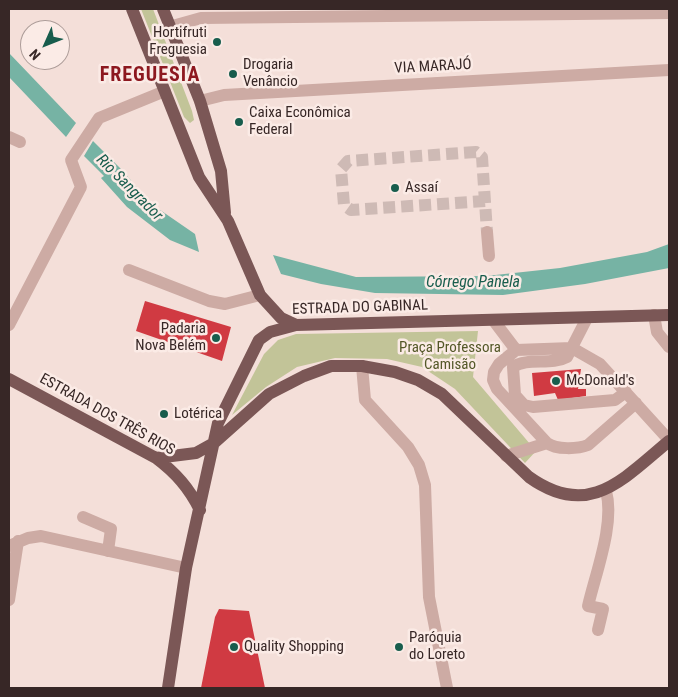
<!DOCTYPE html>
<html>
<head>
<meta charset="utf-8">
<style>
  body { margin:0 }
  #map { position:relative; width:678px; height:697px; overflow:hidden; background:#f4dfd9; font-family:"Roboto Condensed",sans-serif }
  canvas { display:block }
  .frame { position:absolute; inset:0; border:10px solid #372726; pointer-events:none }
  .north { position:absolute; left:20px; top:20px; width:50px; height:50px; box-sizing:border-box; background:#fbebe6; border:1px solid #ad9d99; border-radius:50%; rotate:226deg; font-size:14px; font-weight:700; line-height:20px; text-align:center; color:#372726 }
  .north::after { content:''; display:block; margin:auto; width:18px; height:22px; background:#185d4d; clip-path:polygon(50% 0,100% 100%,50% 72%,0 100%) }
</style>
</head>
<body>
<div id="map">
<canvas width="678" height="697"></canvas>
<div class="frame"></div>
<div class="north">N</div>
</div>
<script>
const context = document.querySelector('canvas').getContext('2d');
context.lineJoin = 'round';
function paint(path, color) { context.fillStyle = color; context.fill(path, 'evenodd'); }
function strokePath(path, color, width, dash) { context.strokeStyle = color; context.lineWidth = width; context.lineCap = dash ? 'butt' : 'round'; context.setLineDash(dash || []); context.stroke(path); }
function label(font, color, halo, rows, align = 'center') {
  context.font = font + ' "Roboto Condensed",sans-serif'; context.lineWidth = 5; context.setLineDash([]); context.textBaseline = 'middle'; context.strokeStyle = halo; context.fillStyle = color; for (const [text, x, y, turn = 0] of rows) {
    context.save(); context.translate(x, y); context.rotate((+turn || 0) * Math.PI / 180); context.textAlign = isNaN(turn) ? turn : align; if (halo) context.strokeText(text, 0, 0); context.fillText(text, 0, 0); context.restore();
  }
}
const green = new Path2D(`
  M141 9H153L192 111 194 120 190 123 184 117Z
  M478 331 473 377 536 451 525 463 455 389 422 367 387 359 335 358 297 367 266 387 232 415 264 354 278 340 296 334Z`);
const water = new Path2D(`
  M9 53 76 123 66 137 9 77Z
  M93 141 123 171 150 203 195 234 199 252 170 240 127 207 101 178 104 176 84 156Z
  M669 244V268L585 284 503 295 375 293 321 284 281 274 273 255 356 277 486 276 560 268 647 252Z`);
const building = new Path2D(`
  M145 301 231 327 222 361 136 331Z
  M581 369 578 389H586V396L558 400 555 393 534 396 532 373Z
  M219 609 249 611 265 688H201L215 617Z`);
const minorTunnel = new Path2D(`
  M485 201 351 210 344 205 341 169 348 161 476 152 482 157 487 232`);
const minor = new Path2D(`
  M169 27 201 18 669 13
  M200 101 224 95 669 70
  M9 137 20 142
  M487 232 489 256
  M129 270 209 301 225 304 260 295
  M654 315 657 332 669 347
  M587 318 567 357C551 366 528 357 513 367L515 395 524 405 533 407 615 400 626 392
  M494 321 516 350
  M9 325 81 187 71 160 99 118 165 91
  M362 366 365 400 408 447 419 465 425 485 429 597 447 688
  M636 403 588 445C578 449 556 450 547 443L497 389 493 380 494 372 499 364 516 350 572 348 600 364 669 440
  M506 456 547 443
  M83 517 111 529 108 551
  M9 546 28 538 41 536 186 568
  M9 600 18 541
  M598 630 603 609 588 606C596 572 615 523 606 491`);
const major = new Path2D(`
  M132 9 199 177 228 221 260 295 281 318 296 325
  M163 9 200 101 221 171 225 213
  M9 379 156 458C176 473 189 488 200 510
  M156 458 196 453 214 443 269 394 304 376 331 366H362L395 372 418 380 442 394 529 477C589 520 623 479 669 441
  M168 688 186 568 218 423 259 340 270 332 296 325 669 315`);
const markers = [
  [217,42,5,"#185d4d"],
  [233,74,5,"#185d4d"],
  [239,122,5,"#185d4d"],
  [395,188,5,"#185d4d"],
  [216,338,5,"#185d4d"],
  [556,381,5,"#185d4d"],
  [164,414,5,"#185d4d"],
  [234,647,5,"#185d4d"],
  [399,647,5,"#185d4d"]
];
const poiNames = [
  ["Hortifruti",207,33,"right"],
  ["Freguesia",207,50,"right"],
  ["Drogaria",243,65],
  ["Venâncio",243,82],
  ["Caixa Econômica",249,113],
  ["Federal",249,130],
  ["Assaí",405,188],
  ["Padaria",206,329,"right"],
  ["Nova Belém",206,346,"right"],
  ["McDonald's",566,381],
  ["Lotérica",174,414],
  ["Paróquia",409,638],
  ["do Loreto",409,655],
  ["Quality Shopping",244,647]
];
const streetNames = [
  ["VIA MARAJÓ",433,67,-3],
  ["ESTRADA DO GABINAL",360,308,-2],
  ["ESTRADA DOS TRÊS RIOS",107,415,29]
];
const parkNames = [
  ["Praça Professora",450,348],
  ["Camisão",450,365]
];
const waterNames = [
  ["Rio Sangrador",129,188,45],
  ["Córrego Panela",473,283]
];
const districtNames = [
  ["FREGUESIA",150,76]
];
paint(green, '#c2c498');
paint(water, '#76b3a4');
paint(building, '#d03a42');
strokePath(minorTunnel, '#cebab5', 12, [12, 6]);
strokePath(minor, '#cdaba4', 12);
strokePath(major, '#7b5756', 12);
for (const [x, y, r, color] of markers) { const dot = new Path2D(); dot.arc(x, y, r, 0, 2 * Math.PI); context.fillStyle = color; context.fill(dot); strokePath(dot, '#fbebe6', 2); }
label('15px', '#372726', '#fbebe6', poiNames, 'left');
label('15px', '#372726', '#fbebe6', streetNames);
label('15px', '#545828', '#fbebe6', parkNames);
label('italic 16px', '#185d4d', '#fbebe6', waterNames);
context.letterSpacing = '1px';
label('bold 20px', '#8d181f', '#fbebe6', districtNames);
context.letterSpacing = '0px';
</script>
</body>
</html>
